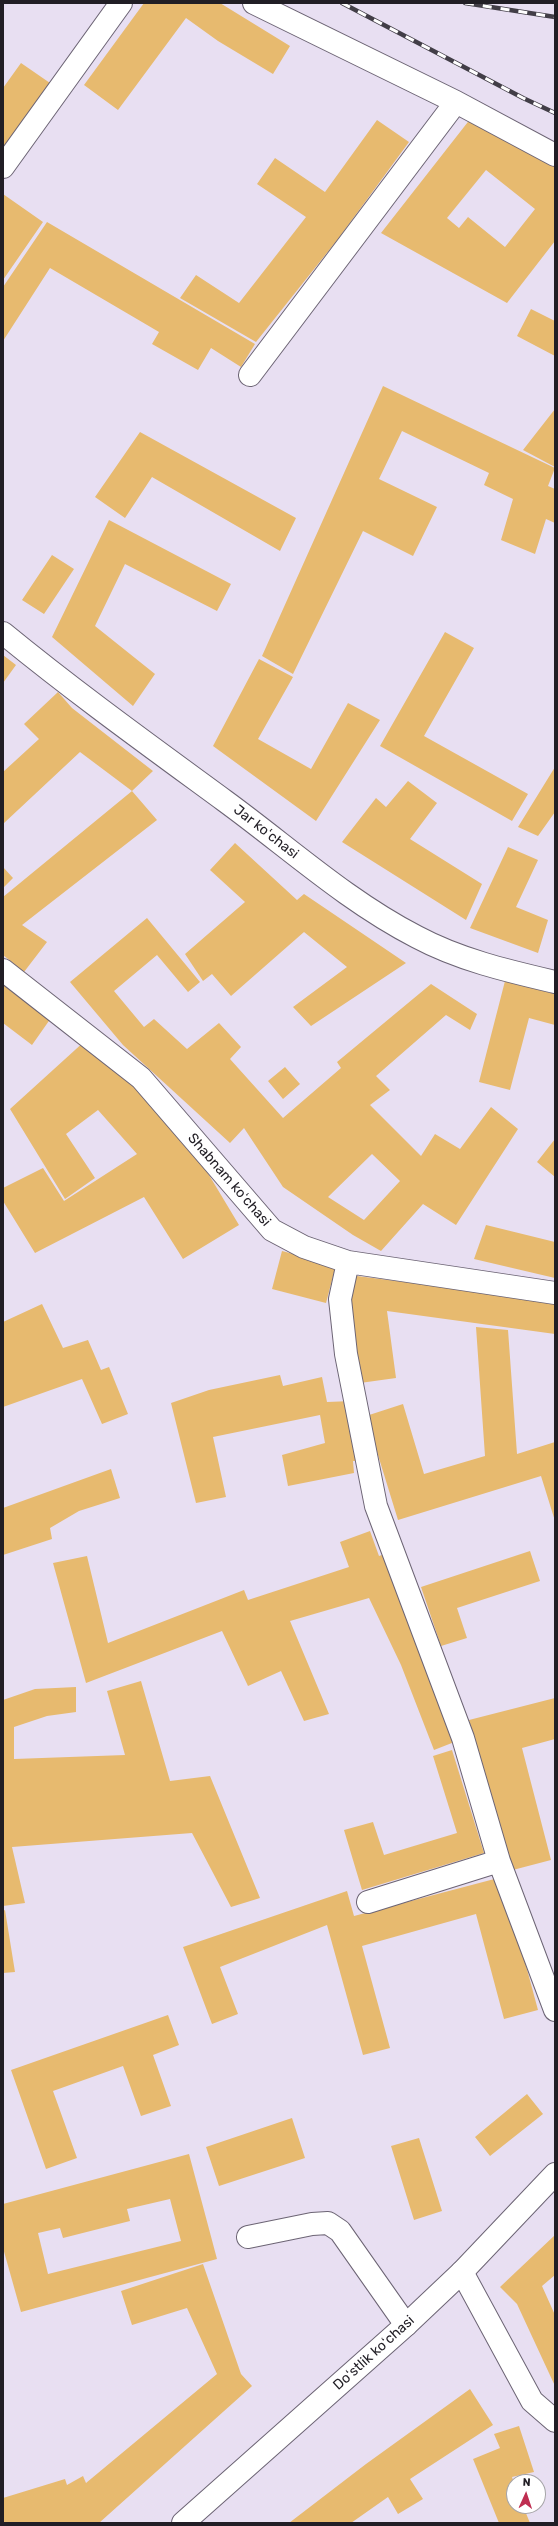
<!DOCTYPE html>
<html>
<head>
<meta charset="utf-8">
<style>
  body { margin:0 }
  #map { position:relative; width:558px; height:2526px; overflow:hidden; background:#e8dff2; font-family:Rubik,sans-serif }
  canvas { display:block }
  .frame { position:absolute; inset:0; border:4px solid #211e25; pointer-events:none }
  .north { position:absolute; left:506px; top:2474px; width:40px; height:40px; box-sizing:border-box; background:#fff; border:1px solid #a6a5a8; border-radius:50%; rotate:3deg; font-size:11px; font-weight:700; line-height:16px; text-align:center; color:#211e25 }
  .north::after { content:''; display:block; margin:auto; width:14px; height:18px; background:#bf2e51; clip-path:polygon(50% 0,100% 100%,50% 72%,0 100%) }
</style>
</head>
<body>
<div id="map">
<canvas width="558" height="2526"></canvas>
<div class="frame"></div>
<div class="north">N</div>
</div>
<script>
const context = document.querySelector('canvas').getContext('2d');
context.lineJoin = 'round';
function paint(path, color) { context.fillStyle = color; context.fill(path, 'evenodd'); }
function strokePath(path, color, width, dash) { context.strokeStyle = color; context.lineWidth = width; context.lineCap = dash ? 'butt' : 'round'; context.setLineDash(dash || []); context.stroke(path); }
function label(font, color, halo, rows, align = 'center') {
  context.font = font + ' Rubik,sans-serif'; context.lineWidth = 3.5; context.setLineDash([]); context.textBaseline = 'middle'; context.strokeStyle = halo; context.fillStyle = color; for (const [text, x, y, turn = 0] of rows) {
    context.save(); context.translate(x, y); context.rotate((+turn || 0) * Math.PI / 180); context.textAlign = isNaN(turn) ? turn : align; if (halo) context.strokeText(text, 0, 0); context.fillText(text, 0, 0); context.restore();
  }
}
const building = new Path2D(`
  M144 3H220L290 46 273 74 218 41 186 18 118 110 84 85Z
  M21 63 50 83 3 151V88Z
  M471 118 555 165V241L507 303 381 233ZM486 170 535 209 505 247 468 217 459 228 447 218Z
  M377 120 409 142 338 239 256 342 180 298 196 275 239 303 306 217 257 184 275 158 325 192Z
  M3 194 43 222 3 280Z
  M47 222 255 344 241 367 211 348 198 370 152 344 159 332 50 268 3 341V287Z
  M531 309 555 321V356L517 336Z
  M383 386 555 468 548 486 555 489V523L546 519 535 554 501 540 513 499 484 485 489 473 402 431 379 479 437 507 413 556 363 531 293 674 262 656Z
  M555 409V467L523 450Z
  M140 432 296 518 280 551 152 477 125 518 95 497Z
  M109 520 231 584 217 611 125 564 95 626 155 674 133 706 52 637Z
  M52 555 74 569 44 614 22 600Z
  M445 632 474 648 424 736 528 794 512 821 380 746Z
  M3 655 16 665 3 683Z
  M259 659 293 677 258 739 311 769 348 703 380 720 316 821 213 746Z
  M58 692 72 708 153 771 132 791 80 752 3 824V772L39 739 24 724Z
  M555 767V812L538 836 518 827Z
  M408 781 437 803 410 839 482 884 466 920 342 842 376 798 386 807Z
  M132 791 157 820 22 925 47 942 24 972 3 955V897Z
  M235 843 297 900 304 894 406 963 311 1026 293 1007 347 967 304 932 231 996 212 974 203 981 185 954 245 902 210 870Z
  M508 847 538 860 516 907 548 920 538 953 470 928Z
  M3 867 13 878 3 888Z
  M147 918 200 982 188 992 157 955 114 991 144 1027 154 1019 187 1049 219 1023 241 1047 230 1059 283 1118 341 1068 337 1062 431 984 477 1014 470 1030 446 1015 376 1076 390 1090 370 1105 421 1156 435 1134 460 1149 491 1107 518 1129 456 1225 423 1204 381 1251 353 1235 283 1187 244 1128 230 1143 123 1045 70 982ZM372 1154 400 1181 364 1220 328 1197Z
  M505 981 555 994V1025L529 1018 510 1090 479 1082Z
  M3 982 51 1018 32 1045 3 1023Z
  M86 1040 188 1140 239 1225 183 1259 144 1197 35 1253 3 1201V1188L43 1168 64 1201 137 1154 98 1110 66 1134 95 1178 65 1199 10 1109Z
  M285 1067 300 1084 283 1099 268 1081Z
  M555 1139V1177L537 1162Z
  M486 1225 555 1242V1278L474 1259Z
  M282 1251 336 1265 326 1303 272 1289Z
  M349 1275 555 1301V1334L387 1311 396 1378 360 1383 348 1303Z
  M42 1304 63 1348 88 1340 101 1370 109 1367 128 1414 102 1424 82 1379 3 1407V1322Z
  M476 1327 508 1330 517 1454 555 1442V1521L541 1476 398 1520 366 1416 403 1404 424 1474 485 1456Z
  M280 1375 283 1386 322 1377 327 1402 352 1401 358 1461H353L354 1473 288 1486 282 1455 325 1443 320 1415 213 1437 226 1497 196 1503 171 1403 209 1390Z
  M111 1469 120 1498 79 1511 50 1528 52 1539 3 1555V1508Z
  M370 1531 379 1556 382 1555 424 1656 457 1741 434 1750 401 1665 369 1598 290 1621 329 1714 304 1721 281 1671 248 1686 222 1631 86 1683 53 1563 87 1556 108 1643 244 1590 248 1600 349 1567 340 1542Z
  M530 1551 540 1581 457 1608 467 1638 441 1646 421 1587Z
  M141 1681 170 1781 210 1776 260 1898 231 1907 192 1833 12 1847 25 1903 3 1906V1700L35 1689 76 1687V1712L47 1716 14 1727V1759L125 1755 107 1691Z
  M555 1698V1739L522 1748 551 1860 509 1871 469 1720Z
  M452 1750 484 1853 362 1890 344 1830 373 1822 384 1855 457 1833 433 1756Z
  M502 1877 538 2010 504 2019 476 1914 362 1946 390 2048 363 2055 327 1925 220 1967 238 2014 212 2024 183 1947 347 1891 354 1916Z
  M5 1910 15 1972 3 1973V1911Z
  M168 2015 179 2045 153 2055 171 2106 141 2116 123 2066 53 2091 77 2158 46 2169 11 2070Z
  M527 2094 543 2114 490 2156 475 2137Z
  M292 2118 305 2158 219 2186 206 2147Z
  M419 2138 442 2211 414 2220 391 2146Z
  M189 2154 217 2259 21 2312 3 2248V2204ZM170 2199 181 2241 48 2274 38 2233 60 2228 63 2238 130 2221 127 2209Z
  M555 2235V2275L542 2286 555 2315V2386L517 2304 500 2287Z
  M203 2264 241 2374 252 2386 99 2523H3V2498L65 2479 67 2485 83 2476 86 2483 217 2374 187 2308 132 2325 121 2291Z
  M470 2389 493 2425 410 2479 423 2499 398 2514 388 2497 351 2523H289L366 2464Z
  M519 2426 534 2472 512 2477 514 2483V2506H523L530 2523H499L473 2459 500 2448 494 2434Z`);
const street = new Path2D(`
  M254 3 456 102 555 155
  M3 167 121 3
  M250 375 456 102
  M3 633C75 692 150 746 225 801 288 847 347 901 417 937 460 960 508 971 555 982
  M3 970 141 1078 272 1230 304 1247 348 1262 555 1293
  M348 1262 340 1299 346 1354 376 1506 463 1738 499 1861 555 2010
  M368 1902 499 1861
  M248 2237 312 2224 328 2223 340 2231 406 2325
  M462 2272 532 2401 555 2421`);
const secondary = new Path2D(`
  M183 2523 406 2325 462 2272 555 2174`);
const rail = new Path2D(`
  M342 3 523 98 555 113
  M465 3 555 17`);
const streetNames = [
  ["Jar koʻchasi",266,832,38],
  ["Shabnam koʻchasi",229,1180,49],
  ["Doʻstlik koʻchasi",374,2353,-42]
];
paint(building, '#e7ba6f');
strokePath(street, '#6c6474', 24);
strokePath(secondary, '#6c6474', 24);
strokePath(street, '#fff', 22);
strokePath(secondary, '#fff', 22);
strokePath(rail, '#423e47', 4.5);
strokePath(rail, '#fff', 3, [9]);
label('14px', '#211e25', '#fff', streetNames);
</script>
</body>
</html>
